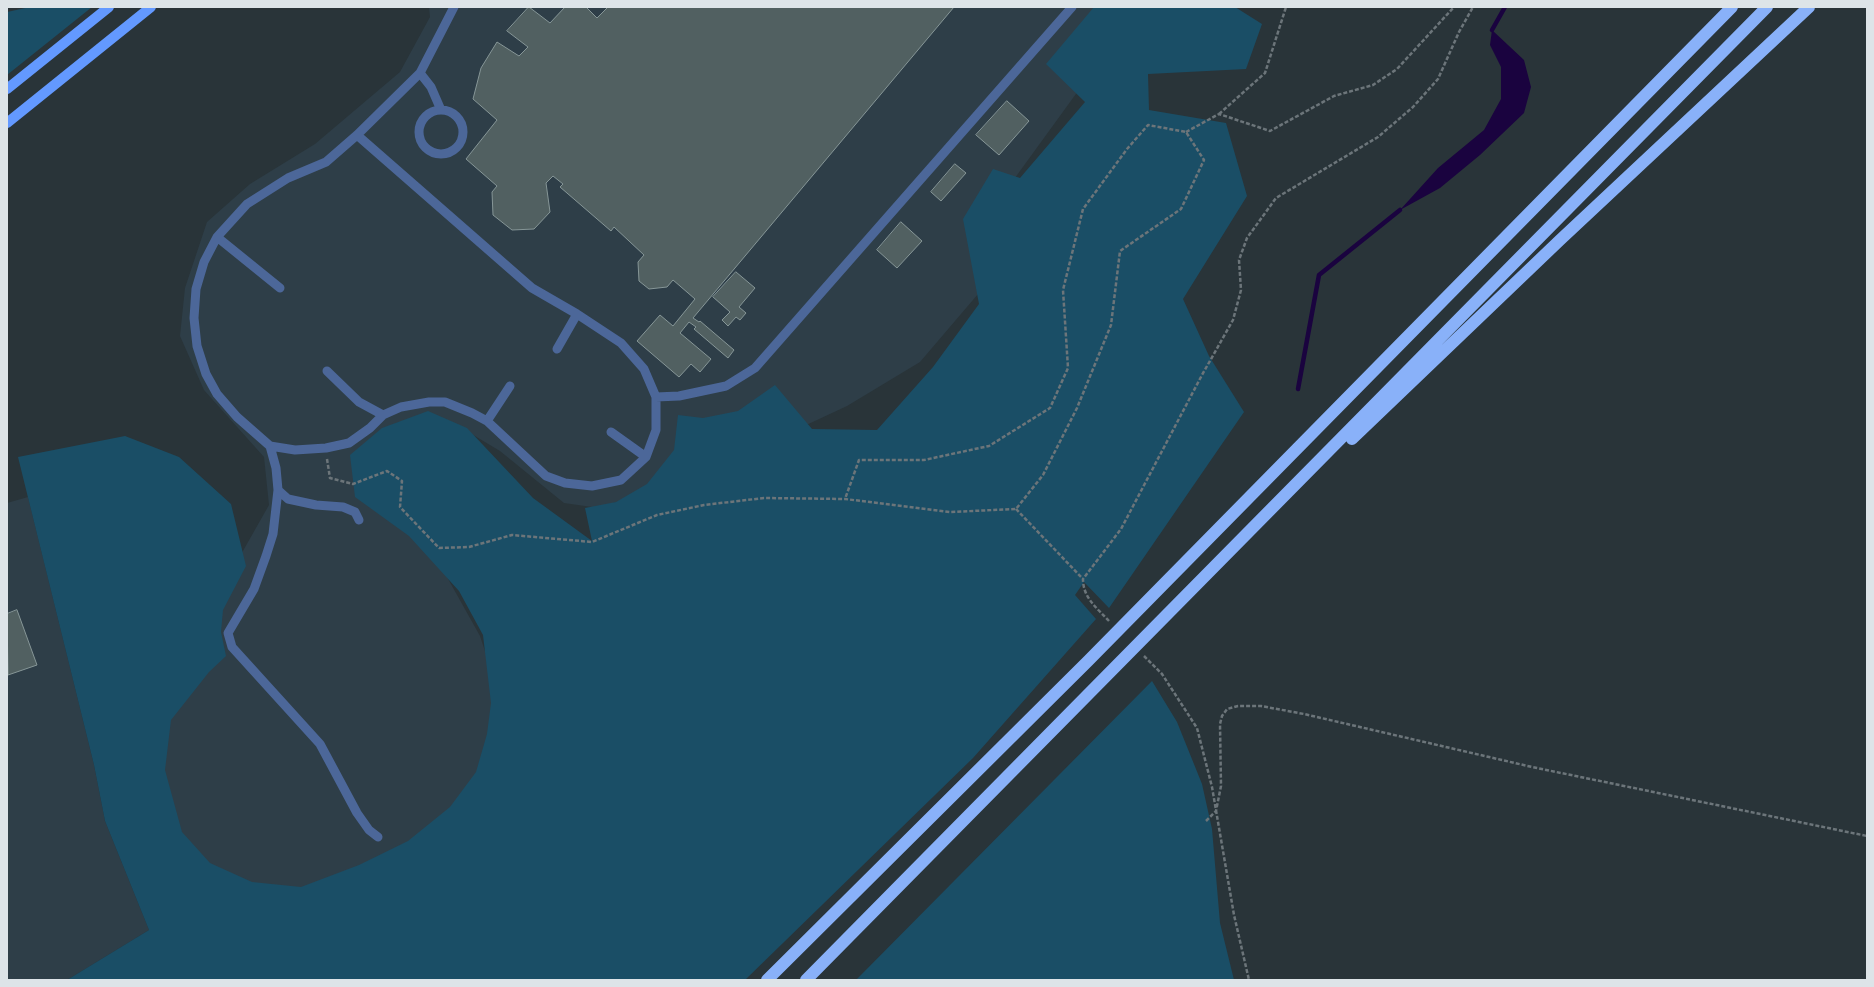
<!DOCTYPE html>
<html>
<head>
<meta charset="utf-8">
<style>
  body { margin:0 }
  #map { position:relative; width:1874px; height:987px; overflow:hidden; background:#293439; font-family:"Source Serif 4",serif }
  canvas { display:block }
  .frame { position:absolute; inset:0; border:8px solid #dde4e8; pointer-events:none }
</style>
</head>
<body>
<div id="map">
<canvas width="1874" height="987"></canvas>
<div class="frame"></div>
</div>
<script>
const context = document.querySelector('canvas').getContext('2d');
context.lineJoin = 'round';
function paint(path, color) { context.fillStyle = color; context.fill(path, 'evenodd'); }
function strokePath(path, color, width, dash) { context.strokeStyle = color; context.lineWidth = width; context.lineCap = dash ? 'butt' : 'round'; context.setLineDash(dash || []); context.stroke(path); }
const built = new Path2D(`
  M429 7H1139L1012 182 990 280 920 362 847 406 714 468 599 508 564 503 500 451 450 421 424 419 396 423 367 441 355 475 438 561 480 636 509 724 447 831 319 892 228 883 188 846 161 788 153 740 218 595 269 505 264 457 204 390 180 336 185 288 207 222 250 184 315 144 400 72 430 17Z
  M28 497 94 765 105 821 149 930 67 980H7V503Z`);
const green = new Path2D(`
  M30 7H92L7 75V12Z
  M1094 7H1235L1262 24 1246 69 1148 74 1149 110 1226 123 1247 196 1183 299 1209 356 1244 412 1109 608 1084 582 1075 595 1096 619 973 758 745 980H67L149 930 105 821 94 765 18 457 125 436 179 457 231 504 246 566 223 610 221 632 226 656 209 672 171 720 165 770 182 832 210 863 252 882 301 887 359 865 408 841 450 807 476 772 487 734 491 703 483 635 459 591 409 536 355 497 350 455 382 428 428 411 467 428 533 498 592 541 585 508 616 502 647 484 674 450 678 415 703 418 738 411 775 385 812 429 877 430 933 367 979 304 963 219 993 169 1020 178 1085 102 1046 64Z
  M1152 681 1177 722 1202 784 1212 829 1220 923 1234 980H856Z`);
const water = new Path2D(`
  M1492 30 1524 60 1531 87 1524 113 1480 155 1440 188 1400 210 1438 168 1484 130 1501 99V67L1490 45Z`);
const stream = new Path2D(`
  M1492 30 1505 7
  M1298 389 1319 275 1400 210`);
const building = new Path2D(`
  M529 7 550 23 565 7H586L597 18 608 7H954L693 318 699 322 700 321 734 350 728 358 694 329 696 327 689 322 680 333 711 359 700 372 691 364 679 377 637 341 660 315 673 326 695 299 673 280 667 287 649 289 639 281 638 262 644 255 614 227 611 231 560 187 563 184 553 176 546 183 550 212 534 229 512 230 493 215 492 192 497 186 466 159 497 120 473 99 481 68 497 42 519 56 528 47 507 31Z
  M1007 101 1029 121 999 155 976 135Z
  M955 164 966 173 941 201 931 192Z
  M901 222 922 241 897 268 877 250Z
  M736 272 755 288 739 307 746 313 740 320 736 317 728 326 722 320 730 312 713 297Z
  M17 610 37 665 8 675 7 614Z`);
const path = new Path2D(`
  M1219 114 1265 73 1286 7
  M1186 132 1219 114 1270 131 1334 96 1373 85 1397 69 1454 7
  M327 459 330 478 353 484 387 471 402 481 400 507 439 548 469 547 512 535 592 542 657 515 704 505 764 498 845 499 950 512 1016 509 1043 475 1077 408 1111 325 1120 251 1181 209 1204 160 1186 132 1148 125 1127 149 1083 209 1063 290 1068 368 1050 408 989 446 924 460H859L845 499
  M1016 509 1083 579
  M1109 621C1097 608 1083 598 1083 579L1121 529 1202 375 1233 320 1241 290 1239 260 1247 238 1276 198 1378 137 1413 107 1438 79 1459 32 1473 7
  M1144 656 1162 674 1197 728 1212 787 1234 915 1249 980
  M1206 821 1216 811 1221 786 1220 724 1222 716 1227 709 1238 706H1261L1304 714 1532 767 1867 836`);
const lane = new Path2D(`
  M420 73 431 87 441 110
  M419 132a22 22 0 1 1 44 0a22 22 0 1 1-44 0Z
  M357 135 532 288 577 314 621 343 644 369 656 397V430L646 457 621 480 592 486 565 483 546 476 487 421 472 413 445 402H429L401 407 383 415 370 428 349 443 326 448 295 450 270 446 237 417 217 394 206 374 197 346 194 318 196 289 204 262 217 237 247 204 288 178 326 162 357 135 420 73 454 7
  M217 237 280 288
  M557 349 577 314
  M327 371 359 402 383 415
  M656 397 679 396 726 386 755 368 1072 7
  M487 421 510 386
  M611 432 646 457
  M270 446 276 468 278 490 288 499 316 505 343 507 355 512 359 520
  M278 490 273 534 266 556 254 589 228 633 232 647 320 744 357 813 369 830 378 837`);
const primary = new Path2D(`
  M7 89 109 7
  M7 123 151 7`);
const highway = new Path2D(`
  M1352 439 1560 240 1809 7
  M767 980 1088 661 1732 7
  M806 980 1767 7`);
paint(built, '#2e3e48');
paint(green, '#1a4e66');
paint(water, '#1a033f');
strokePath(stream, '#1a033f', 4.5);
paint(building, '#516061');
strokePath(building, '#869697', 1);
strokePath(path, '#6c757a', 2.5, [4, 2]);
strokePath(lane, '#4c6799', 9);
strokePath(primary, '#6399ff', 10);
strokePath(highway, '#89b1f9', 12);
</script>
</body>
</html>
